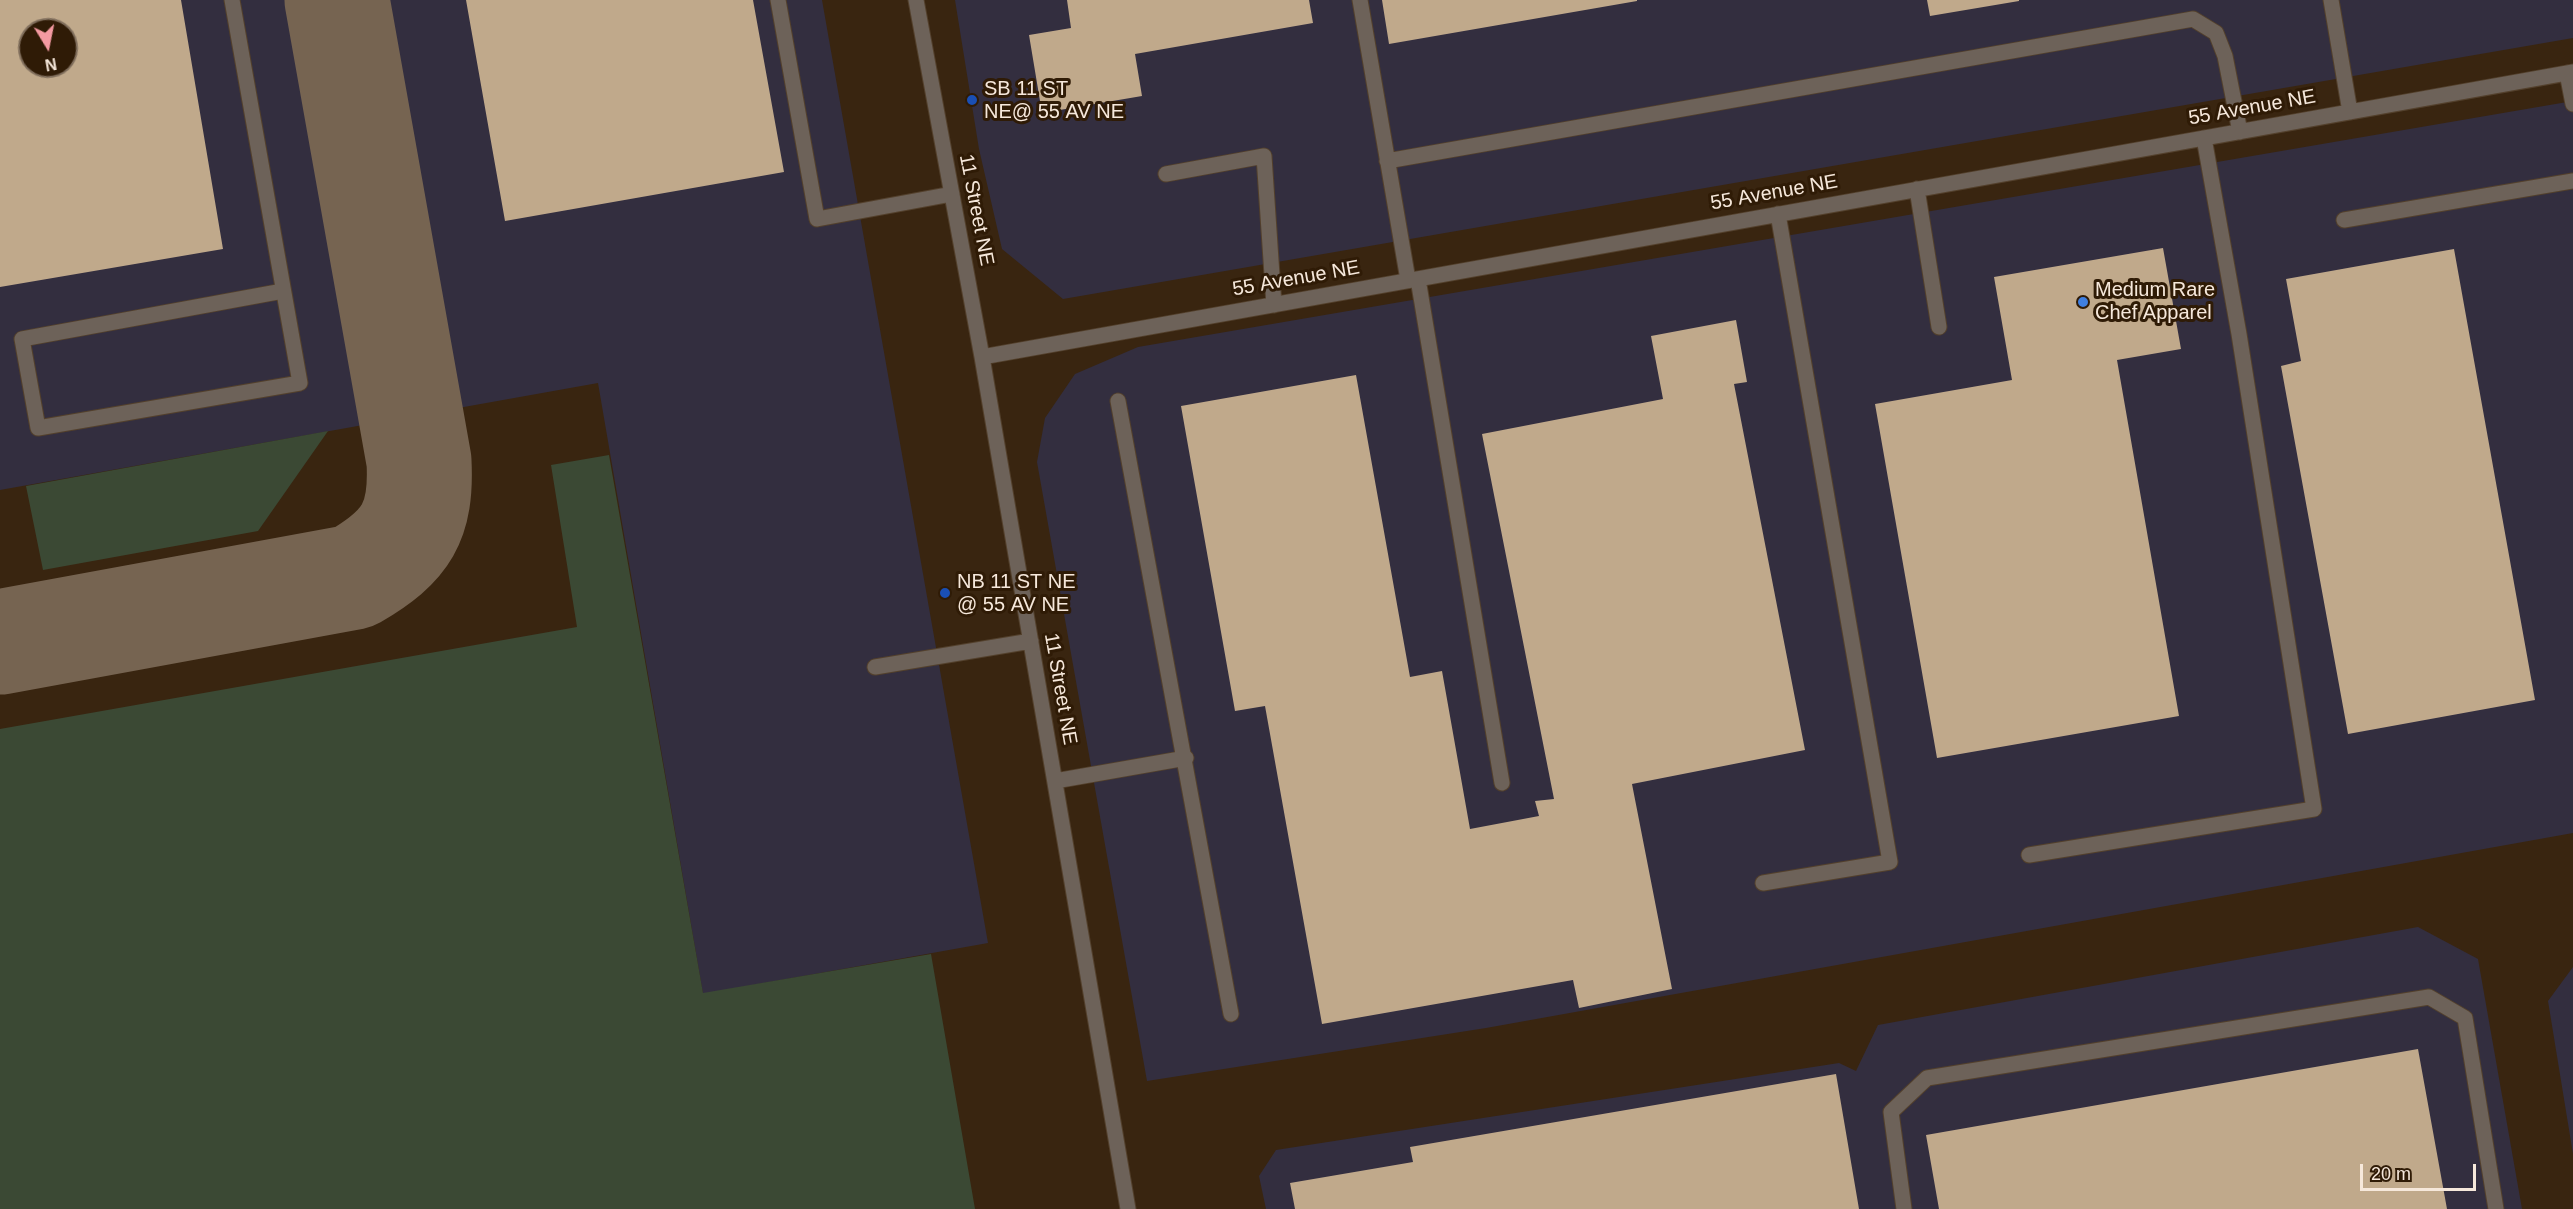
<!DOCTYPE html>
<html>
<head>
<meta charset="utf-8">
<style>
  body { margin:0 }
  #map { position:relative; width:2573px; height:1209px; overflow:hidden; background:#392510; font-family:Arial,sans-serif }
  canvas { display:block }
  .north { position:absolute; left:18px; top:18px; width:60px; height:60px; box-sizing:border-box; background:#2f1b06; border:2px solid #7f6d5b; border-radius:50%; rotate:170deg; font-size:16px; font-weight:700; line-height:24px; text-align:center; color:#f6e8db }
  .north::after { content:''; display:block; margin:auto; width:21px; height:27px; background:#f49aa2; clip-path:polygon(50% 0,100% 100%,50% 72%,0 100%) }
  .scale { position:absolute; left:2360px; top:1164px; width:116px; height:27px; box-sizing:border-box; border:3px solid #f6e8db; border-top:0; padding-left:8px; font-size:18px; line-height:21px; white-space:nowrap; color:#f6e8db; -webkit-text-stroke:4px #2f1b06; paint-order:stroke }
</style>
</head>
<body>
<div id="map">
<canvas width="2573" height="1209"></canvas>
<div class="north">N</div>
<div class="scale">20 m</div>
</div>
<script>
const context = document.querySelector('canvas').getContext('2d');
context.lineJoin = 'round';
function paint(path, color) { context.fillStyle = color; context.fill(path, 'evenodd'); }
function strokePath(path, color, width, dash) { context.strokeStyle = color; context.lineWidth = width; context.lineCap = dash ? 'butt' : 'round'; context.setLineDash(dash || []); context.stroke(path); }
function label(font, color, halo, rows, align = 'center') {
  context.font = font + ' Arial,sans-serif'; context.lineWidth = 6; context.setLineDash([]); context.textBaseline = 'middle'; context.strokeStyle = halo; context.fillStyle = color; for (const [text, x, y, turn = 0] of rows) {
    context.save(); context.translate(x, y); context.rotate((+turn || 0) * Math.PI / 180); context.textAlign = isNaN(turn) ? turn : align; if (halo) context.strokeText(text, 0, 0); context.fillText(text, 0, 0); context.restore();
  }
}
const industrial = new Path2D(`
  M0 0H822L988 943 703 994 598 383 0 490ZM30 30H66V66H30Z
  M955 0H2573V38L1063 299 1002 249 979 149Z
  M2573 101V833L1486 1028 1147 1081 1037 462 1045 418 1075 374 1138 347Z
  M2418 927 2478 959 2522 1209H1266L1259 1176 1276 1150 1839 1063 1856 1071 1878 1025Z
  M2573 967V1154L2548 1001Z`);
const green = new Path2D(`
  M328 431 258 531 43 570 26 486Z
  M609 455 703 993 931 954 975 1209H0V729L577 627 551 465Z`);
const taxiway = new Path2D(`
  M0 642 354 577C407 546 422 522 419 461L337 0`);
const building = new Path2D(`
  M0 0H181L223 249 0 287ZM30 30H66V66H30Z
  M466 0H753L784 172 505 221Z
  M1067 0H1309L1313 23 1135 54 1142 96 1042 113 1029 35 1071 28Z
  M1382 0H1637V1L1389 44Z
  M1927 0H2019V1L1930 16Z
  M2163 248 2181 349 2117 360 2179 716 1937 758 1875 404 2012 380 1994 277Z
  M2454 249 2535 700 2348 734 2281 366 2301 361 2286 279Z
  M1736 320 1747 382 1734 384 1805 750 1632 784 1672 989 1579 1008 1573 980 1322 1024 1265 706 1235 711 1181 406 1356 375 1410 677 1442 671 1470 829 1539 816 1535 801 1554 799 1482 434 1663 399 1651 336Z
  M2418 1049 2447 1209H1939L1926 1135Z
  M1836 1074 1859 1209H1295L1290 1183 1413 1162 1410 1147Z`);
const minor = new Path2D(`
  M232 0 300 383 38 428 22 339 283 291
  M778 0 817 219 952 194
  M916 0 982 357 1128 1209
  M1360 0 1408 280
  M2331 0 2350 112
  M2567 73 2573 104
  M1387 161 2193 19 2216 33 2225 56 2240 132
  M1166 174 1264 156 1274 305
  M1917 189 1939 327
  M2344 220 2573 181
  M1418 279 1502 783
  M982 357 2573 72
  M1118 401 1231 1014
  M875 667 1031 641
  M1055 781 1186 758
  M2029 855 2314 809 2239 334 2204 138
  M1763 883 1890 862 1778 214
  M1904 1209 1891 1112 1927 1078 2429 997 2465 1018 2496 1209`);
const markers = [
  [972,100,6,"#1a4fb4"],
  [2083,302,6,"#3f7fe0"],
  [945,593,6,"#1a4fb4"]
];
const poiNames = [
  ["SB 11 ST",984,89],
  ["NE@ 55 AV NE",984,112],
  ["Medium Rare",2095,290],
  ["Chef Apparel",2095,313],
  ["NB 11 ST NE",957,582],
  ["@ 55 AV NE",957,605]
];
const streetNames = [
  ["55 Avenue NE",2252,108,-10],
  ["55 Avenue NE",1774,193,-10],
  ["11 Street NE",976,210,79],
  ["55 Avenue NE",1296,279,-10],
  ["11 Street NE",1060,689,80]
];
paint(industrial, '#332e3f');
paint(green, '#3b4934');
strokePath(taxiway, '#766451', 105);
paint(building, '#c0a98b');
strokePath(minor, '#53402c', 17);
strokePath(minor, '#6d6259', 15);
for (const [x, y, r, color] of markers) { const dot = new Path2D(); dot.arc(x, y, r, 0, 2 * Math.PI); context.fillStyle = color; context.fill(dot); strokePath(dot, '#2f1b06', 2); }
label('20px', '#f6e8db', '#2f1b06', poiNames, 'left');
label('20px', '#f6e8db', '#2f1b06', streetNames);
</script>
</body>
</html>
